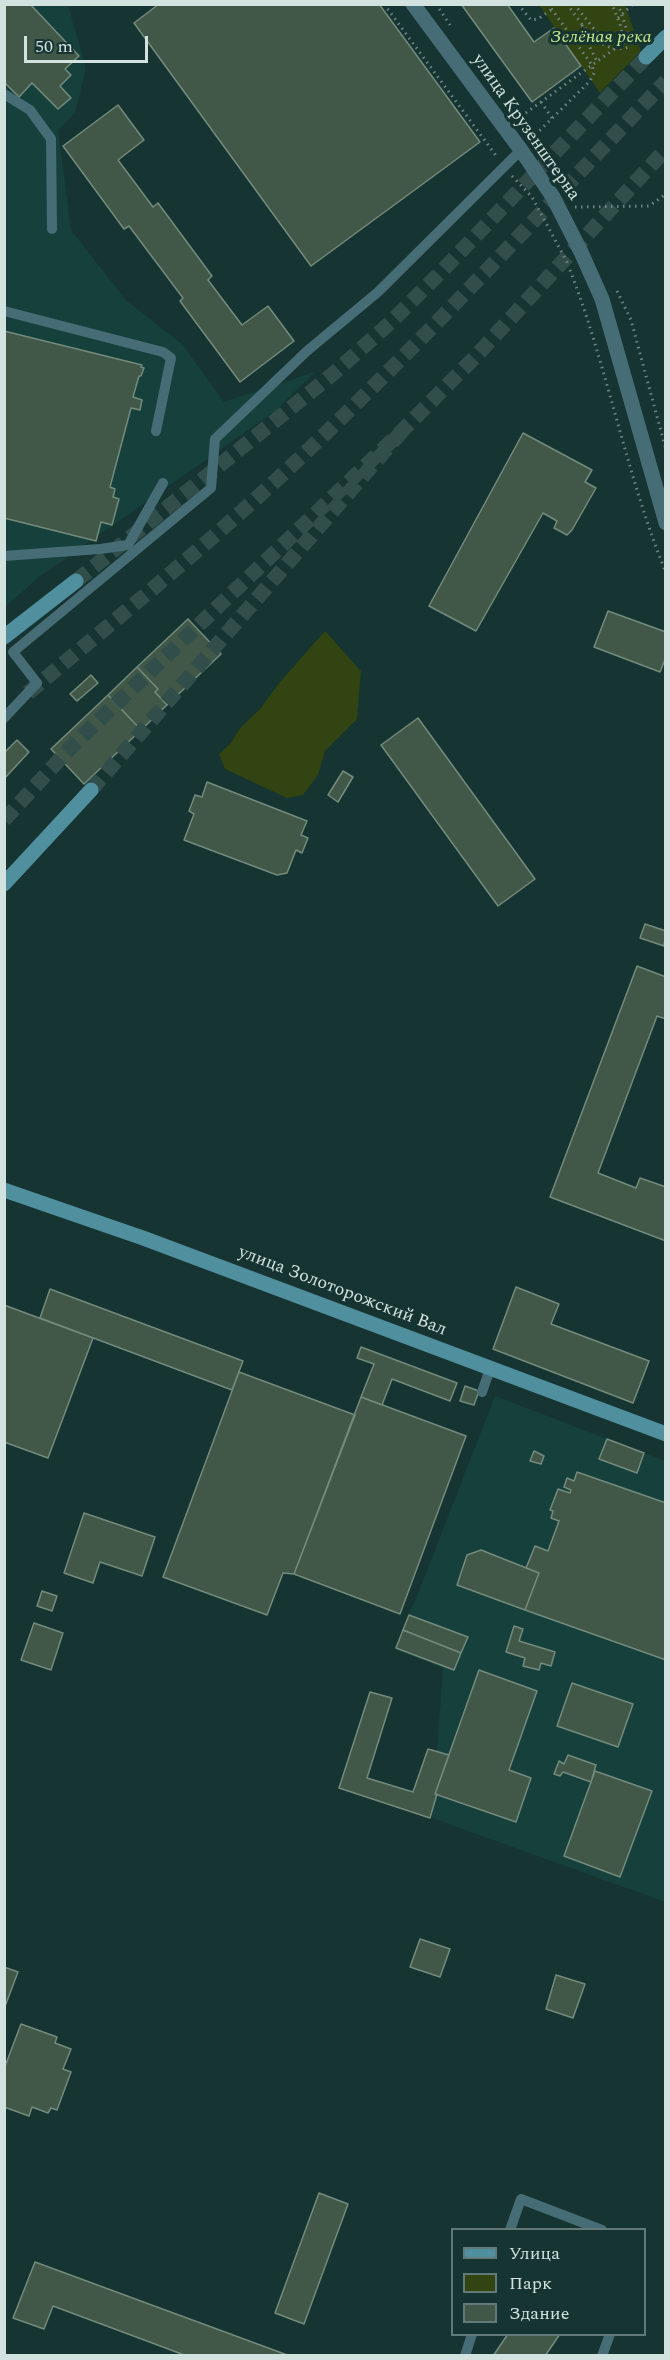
<!DOCTYPE html>
<html>
<head>
<meta charset="utf-8">
<style>
  body { margin:0 }
  #map { position:relative; width:670px; height:2360px; overflow:hidden; background:#163431; font-family:Spectral,serif }
  canvas { display:block }
  .frame { position:absolute; inset:0; border:6px solid #d1e2df; pointer-events:none }
  .legend { position:absolute; left:451px; top:2228px; width:195px; height:108px; box-sizing:border-box; background:#163431; border:2px solid #617a77; margin:0; padding:8px 10px; list-style:none; font-size:18px; color:#d1e2df }
  .legend li { display:flex; align-items:center; gap:12px; height:30px }
  .legend b { width:30px; border:2px solid #617a77 }
  .scale { position:absolute; left:24px; top:36px; width:124px; height:27px; box-sizing:border-box; border:3px solid #d1e2df; border-top:0; padding-left:8px; font-size:18px; line-height:21px; white-space:nowrap; color:#d1e2df; -webkit-text-stroke:4px #163431; paint-order:stroke }
</style>
</head>
<body>
<div id="map">
<canvas width="670" height="2360"></canvas>
<div class="frame"></div>
<ul class="legend">
<li><b style="height:8px;background:#508f9e"></b>Улица</li>
<li><b style="height:16px;background:#314412"></b>Парк</li>
<li><b style="height:16px;background:#415849"></b>Здание</li>
</ul>
<div class="scale">50 m</div>
</div>
<script>
const context = document.querySelector('canvas').getContext('2d');
context.lineJoin = 'round';
function paint(path, color) { context.fillStyle = color; context.fill(path, 'evenodd'); }
function strokePath(path, color, width, dash) { context.strokeStyle = color; context.lineWidth = width; context.lineCap = dash ? 'butt' : 'round'; context.setLineDash(dash || []); context.stroke(path); }
function label(font, color, halo, rows, align = 'center') {
  context.font = font + ' Spectral,serif'; context.lineWidth = 6; context.setLineDash([]); context.textBaseline = 'middle'; context.strokeStyle = halo; context.fillStyle = color; for (const [text, x, y, turn = 0] of rows) {
    context.save(); context.translate(x, y); context.rotate((+turn || 0) * Math.PI / 180); context.textAlign = isNaN(turn) ? turn : align; if (halo) context.strokeText(text, 0, 0); context.fillText(text, 0, 0); context.restore();
  }
}
const built = new Path2D(`
  M5 5H68L86 69 75 113 58 130 71 230 126 300 183 345 224 402 315 372 275 411 38 578 5 607Z
  M495 1396 665 1461V1902L432 1818 443 1668 394 1649 419 1591Z`);
const green = new Path2D(`
  M539 5H625L641 51 600 93Z
  M325 631 361 671 357 719 325 751 318 775 303 795 287 798 225 769 219 754 231 743 240 728 260 709 280 682Z`);
const building = new Path2D(`
  M4 4H30L79 56 65 69 71 75 60 86 71 98 58 109 32 83 19 97 4 82Z
  M159 4H379L480 142 311 266 134 23Z
  M461 4H507L534 42 554 28 581 66 532 102Z
  M118 105 144 140 118 160 153 207 158 203 212 276 208 280 242 325 268 306 294 341 240 382 180 301 183 298 129 226 124 229 63 146Z
  M4 331 142 365 141 367 144 368 141 376H139L133 397 142 400 140 410 131 408 110 487 115 489 113 497 119 499 112 525 101 522 96 541 4 518Z
  M523 433 592 470 585 482 596 488 572 530 567 535 554 528 557 521 543 513 476 631 429 606Z
  M608 611 666 632V657L660 672 594 647Z
  M188 619 221 654 167 705 155 692 158 689 137 667Z
  M137 667 158 689 155 692 167 705 141 730 108 695Z
  M91 675 98 683 77 701 70 694Z
  M108 695 141 730 84 784 51 749Z
  M418 718 535 879 498 906 381 745Z
  M17 740 29 752 4 779V753Z
  M343 771 353 777 338 802 328 795Z
  M207 782 307 821 301 835 308 838 302 853 296 850 287 873 277 875 184 840 194 814 189 811 195 795 202 797Z
  M645 924 666 931 664 946 640 938Z
  M637 966 666 977V1019L657 1016 598 1173 636 1188 640 1178 666 1187V1241L550 1197Z
  M516 1287 559 1304 551 1324 649 1361 633 1403 493 1349Z
  M50 1289 243 1361 232 1390 40 1318Z
  M4 1305 93 1338 48 1458 4 1442Z
  M361 1347 457 1383 450 1401 392 1379 382 1405 361 1397 374 1364 357 1358Z
  M239 1372 355 1415 294 1574 283 1573 267 1615 163 1577Z
  M465 1386 479 1391 474 1405 460 1401Z
  M361 1397 466 1436 400 1614 294 1574Z
  M607 1439 644 1453 637 1473 599 1459Z
  M534 1451 544 1456 541 1464 530 1461Z
  M577 1472 666 1503V1660L525 1610 539 1573 526 1568 535 1546 548 1551 559 1521 551 1518 553 1511 550 1510 558 1489 570 1493 571 1490 564 1487 567 1478 574 1481Z
  M84 1513 155 1537 142 1576 100 1562 93 1583 64 1573Z
  M481 1550 539 1573 525 1610 457 1585 467 1555Z
  M42 1591 57 1596 52 1611 37 1606Z
  M409 1615 468 1637 461 1653 403 1630Z
  M34 1623 63 1633 51 1670 21 1660Z
  M514 1626 523 1629 519 1641 555 1652 551 1666 541 1663 539 1670 523 1666 525 1658 506 1652Z
  M403 1630 461 1653 454 1670 396 1648Z
  M479 1670 537 1691 509 1770 531 1778 516 1822 435 1794Z
  M572 1683 633 1704 618 1747 557 1726Z
  M370 1692 392 1698 367 1778 413 1792 428 1749 449 1755 435 1794H437L430 1818 339 1788Z
  M568 1755 596 1765 591 1782 563 1772 560 1776 554 1774 559 1761 564 1764Z
  M595 1771 652 1791 620 1877 564 1856Z
  M420 1939 450 1949 440 1977 410 1967Z
  M4 1967 18 1972 4 2009Z
  M556 1975 585 1984 573 2018 546 2009Z
  M21 2024 57 2037 55 2043 71 2049 63 2069 71 2072 57 2110 51 2108 48 2113 32 2107 29 2116 4 2107V2069Z
  M319 2193 348 2204 304 2324 275 2313Z
  M35 2262 290 2356H187L53 2306 44 2329 13 2318Z
  M508 2334H560L545 2356H493Z`);
const secondaryTunnel = new Path2D(`
  M76 581 333 374 391 322 443 270 646 57
  M91 790 403 430`);
const primaryTunnel = new Path2D(`
  M28 693C132 606 238 520 335 424 449 314 556 196 666 81
  M4 820 72 746 403 430 476 356 666 149`);
const path = new Path2D(`
  M384 4 497 157
  M436 4 450 25
  M518 4 531 20 538 19 551 10
  M567 4C583 25 600 56 629 47L631 42 618 4
  M574 4 599 35 617 46
  M618 18 633 4
  M582 25 587 42 597 61
  M541 102 552 118
  M516 120 624 42 620 24 612 4
  M531 139 590 81 594 73 592 65 548 4
  M512 176 532 197 568 264
  M575 207 649 206 666 194
  M570 270C608 369 626 474 666 573
  M617 291 631 320 666 450`);
const lane = new Path2D(`
  M4 94 30 110 51 139 52 229
  M4 311 163 352 171 358 156 431
  M4 556 100 549 128 545 163 483
  M4 718 37 683 13 652 211 488 215 439 307 351 378 292 521 150
  M482 1392 490 1369
  M510 2230 521 2199 602 2230
  M465 2356 472 2334
  M602 2356 610 2334`);
const street = new Path2D(`
  M413 4 521 150 553 197 581 252 602 299 666 523`);
const secondary = new Path2D(`
  M646 57 666 37
  M4 637 76 581
  M4 884 91 790
  M4 1190 143 1238 666 1434`);
const parkNames = [
  ["Зелёная река",601,38]
];
const streetNames = [
  ["улица Крузенштерна",525,128,55],
  ["улица Золоторожский Вал",342,1292,21]
];
paint(built, '#16403b');
paint(green, '#314412');
paint(building, '#415849');
strokePath(building, '#738b7c', 1.5);
strokePath(secondaryTunnel, '#324e4b', 15, [15, 8]);
strokePath(primaryTunnel, '#324e4b', 15, [15, 8]);
strokePath(path, '#6e8683', 3, [1.5, 4.5]);
strokePath(lane, '#466c76', 10);
strokePath(street, '#466c76', 15);
strokePath(secondary, '#508f9e', 15);
label('italic 18px', '#c1ea8a', '#163431', parkNames);
label('18px', '#d1e2df', '#163431', streetNames);
</script>
</body>
</html>
